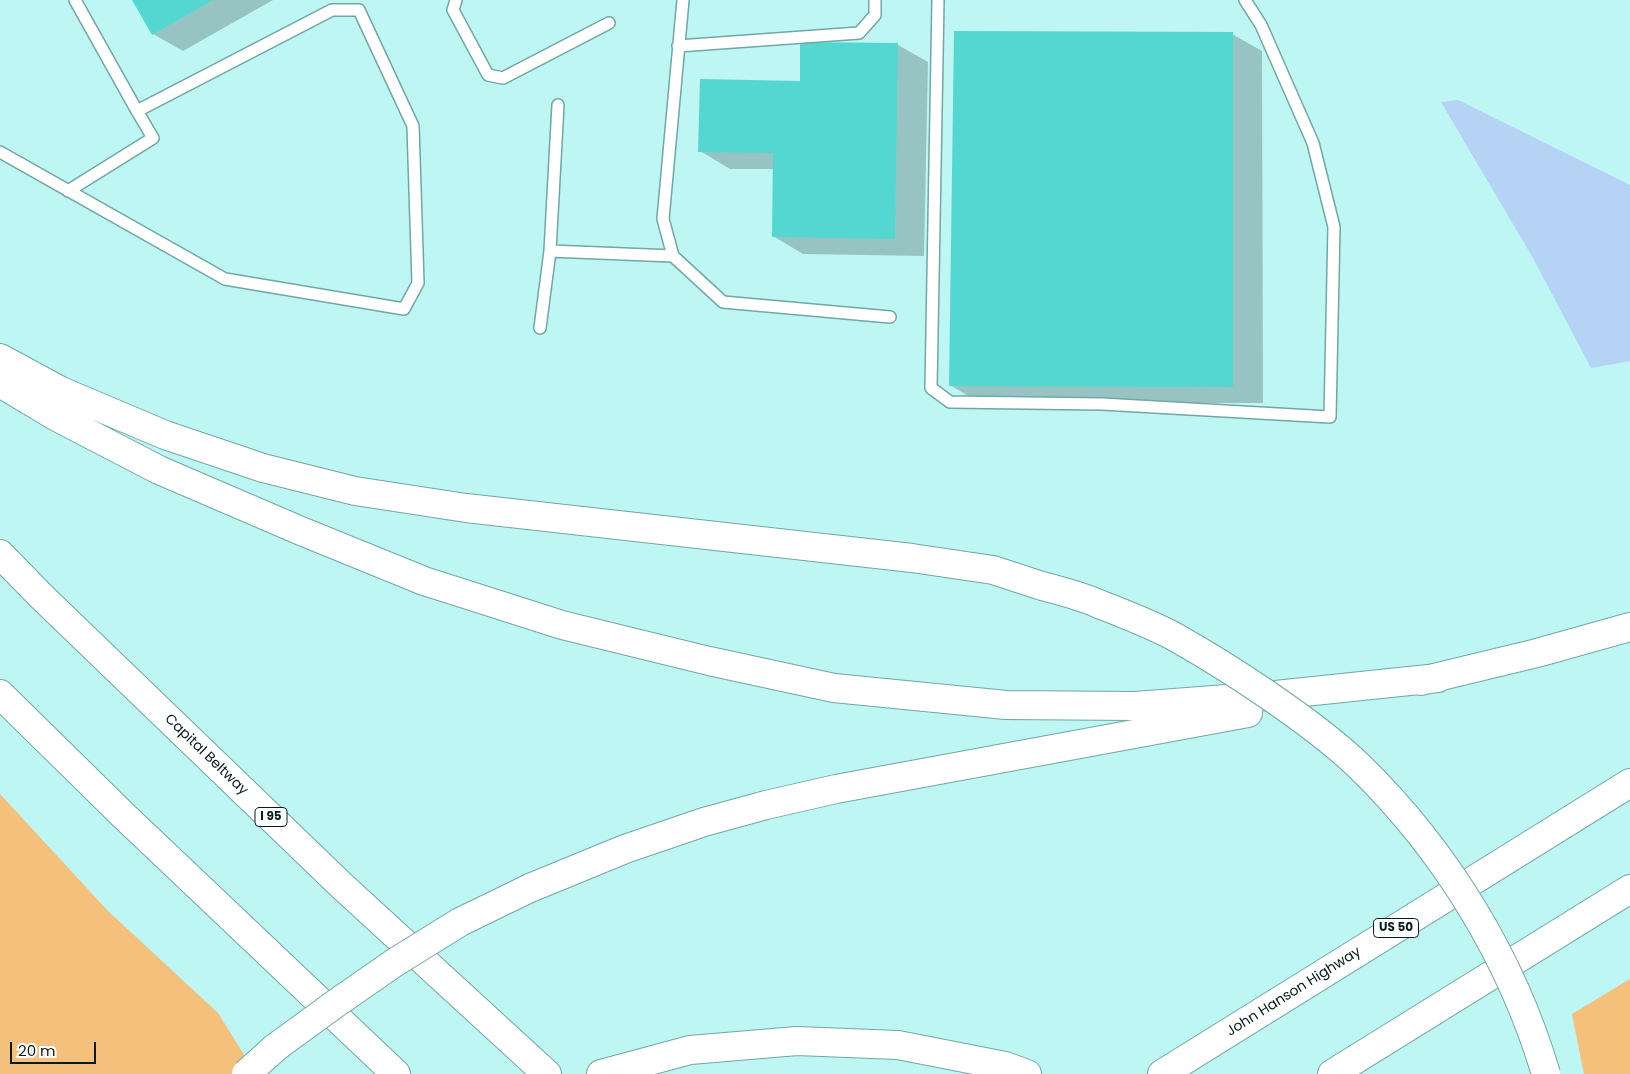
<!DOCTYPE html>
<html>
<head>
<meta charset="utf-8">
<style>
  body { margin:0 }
  #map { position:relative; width:1630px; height:1074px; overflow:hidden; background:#bdf6f3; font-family:Poppins,sans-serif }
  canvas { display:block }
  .scale { position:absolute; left:10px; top:1042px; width:86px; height:22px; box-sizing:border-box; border:2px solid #051c1b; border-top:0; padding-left:6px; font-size:15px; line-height:18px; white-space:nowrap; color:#051c1b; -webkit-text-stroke:4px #fff; paint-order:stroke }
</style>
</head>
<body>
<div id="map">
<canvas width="1630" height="1074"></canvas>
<div class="scale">20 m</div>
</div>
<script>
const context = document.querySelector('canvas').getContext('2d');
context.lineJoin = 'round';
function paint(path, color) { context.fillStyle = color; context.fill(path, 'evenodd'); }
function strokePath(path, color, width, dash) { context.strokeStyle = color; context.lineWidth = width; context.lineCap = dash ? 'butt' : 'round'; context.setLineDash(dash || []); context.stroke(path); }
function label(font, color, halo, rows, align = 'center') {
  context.font = font + ' Poppins,sans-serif'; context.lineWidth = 5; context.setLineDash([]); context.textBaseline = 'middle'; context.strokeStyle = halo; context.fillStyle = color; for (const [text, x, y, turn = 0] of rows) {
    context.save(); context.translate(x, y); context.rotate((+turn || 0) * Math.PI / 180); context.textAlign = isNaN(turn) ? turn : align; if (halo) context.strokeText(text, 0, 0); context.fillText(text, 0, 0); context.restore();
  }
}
const green = new Path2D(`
  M0 794 108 911 218 1013 253 1069 260 1074H0Z
  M1630 979V1074H1584L1572 1014Z`);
const water = new Path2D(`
  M1458 100 1630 185V361L1591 368 1533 258 1441 102Z`);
const shadow = new Path2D(`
  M133 0H273L183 51 153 34Z
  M1232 34 1262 51 1263 403H980L950 385Z
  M898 45 928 62 924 256 803 254 773 236 774 169H730L700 151 801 82Z`);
const building = new Path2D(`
  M132 0H213L152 35Z
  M954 31 1233 32V387L949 386Z
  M800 42 898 43 895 239 772 237 773 153 698 152 700 79 800 81Z`);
const service = new Path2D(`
  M75 0 137 111
  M456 0 453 10 488 75 503 78 609 23
  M683 0 663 219 673 256 723 302 890 317
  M938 0 931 388 950 402 1102 404 1330 417 1334 227 1313 143 1261 25 1245 0
  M678 46 859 33 875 15V0
  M558 105 550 251 673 256
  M0 152 225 279 404 309 418 283 413 126 359 10H332L137 111 153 138 68 191
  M540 328 550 251`);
const motorway = new Path2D(`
  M0 358 61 391 165 435 263 468 355 491 466 508 912 558 993 570 1042 586
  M0 383 55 416 159 470 301 531 424 581 562 625 709 661 834 688 1006 705 1135 706 1266 696 1438 678
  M0 554 41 596 341 885 547 1074
  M1421 681 1537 653 1630 627
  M0 694 122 814 396 1074
  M530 888 625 849 704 822 766 805 836 789 1248 713
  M601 1074 690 1050 797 1041 898 1045 1005 1066 1027 1074
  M1162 1074 1630 783
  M1332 1074 1630 889`);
const motorwayBridge = new Path2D(`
  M1042 586C1061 591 1081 596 1099 604 1124 614 1151 624 1175 637 1205 654 1234 672 1262 691 1296 714 1330 738 1360 767 1446 851 1512 959 1546 1074
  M246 1074 276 1047 335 1004 394 963 460 922 530 888`);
const shields = [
  [271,817,32],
  [1396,928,45]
];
const shieldNames = [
  ["I 95",271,817],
  ["US 50",1396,928]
];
const streetNames = [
  ["Capital Beltway",206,755,44],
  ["John Hanson Highway",1294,992,-32]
];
paint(green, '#f5bf7c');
paint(water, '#b5d3f4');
paint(shadow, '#0003');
paint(building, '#54d7d1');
strokePath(service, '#71a7a4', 14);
strokePath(motorway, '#71a7a4', 30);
strokePath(service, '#fff', 11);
strokePath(motorway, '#fff', 28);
strokePath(motorwayBridge, '#71a7a4', 30, []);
strokePath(motorwayBridge, '#fff', 28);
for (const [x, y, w] of shields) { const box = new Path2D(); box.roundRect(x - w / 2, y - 9.5, w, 19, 4); context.fillStyle = '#fff'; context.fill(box); strokePath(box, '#051c1b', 1); }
label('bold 12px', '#051c1b', null, shieldNames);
label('14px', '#051c1b', '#fff', streetNames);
</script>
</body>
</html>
